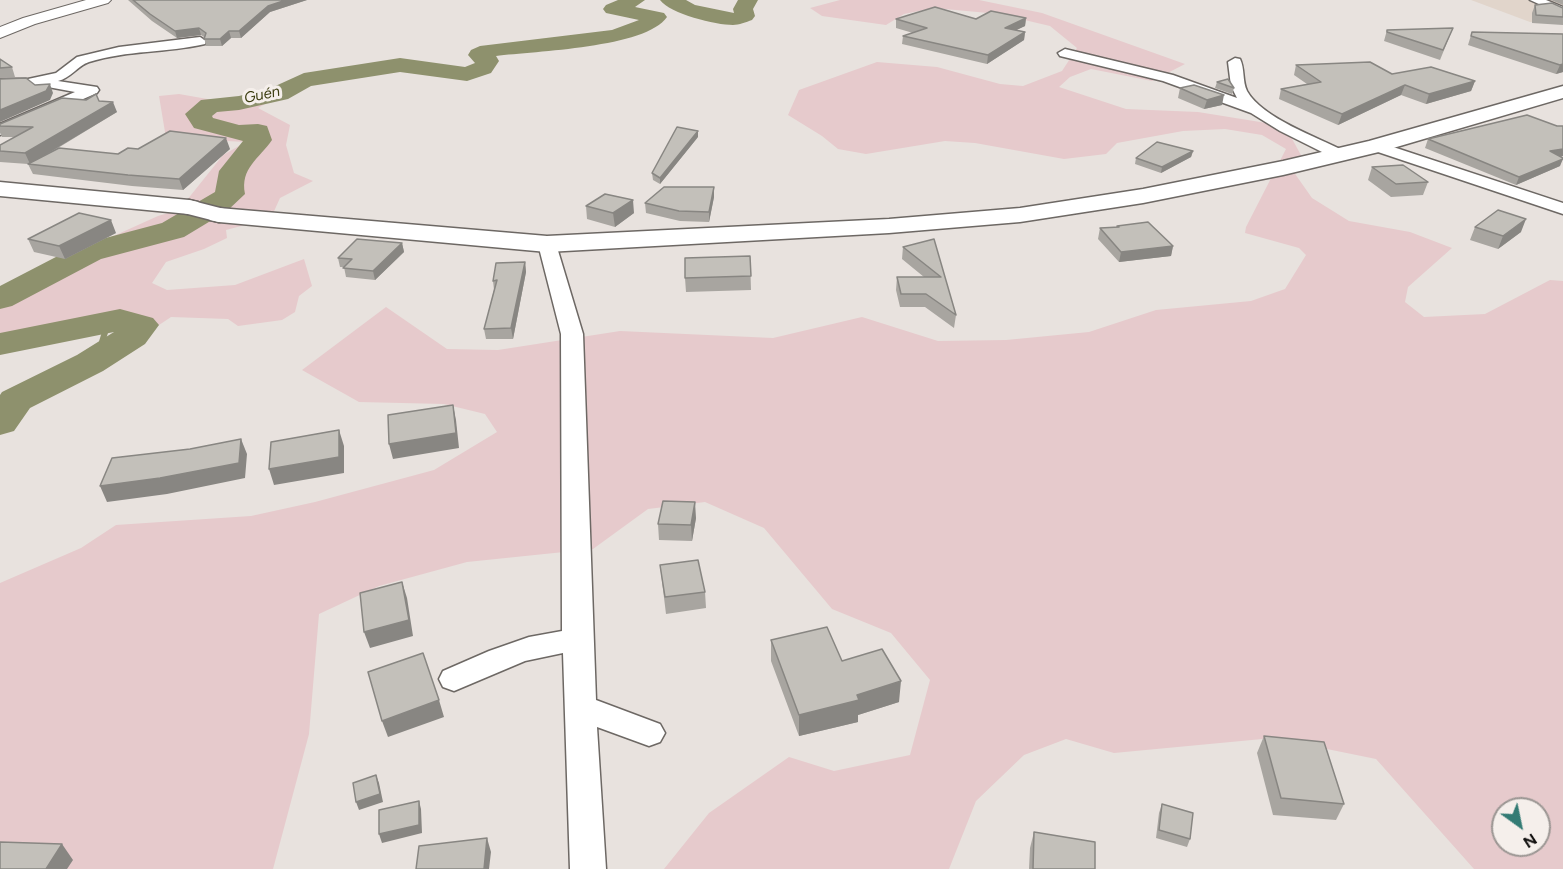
<!DOCTYPE html>
<html>
<head>
<meta charset="utf-8">
<style>
  body { margin:0 }
  #map { position:relative; width:1563px; height:869px; overflow:hidden; background:#e8e2de; font-family:Figtree,sans-serif }
  canvas { display:block }
  .north { position:absolute; left:1491px; top:797px; width:60px; height:60px; box-sizing:border-box; background:#f5efeb; border:2px solid #9b9693; border-radius:50%; rotate:147deg; font-size:16px; font-weight:700; line-height:24px; text-align:center; color:#131110 }
  .north::after { content:''; display:block; margin:auto; width:21px; height:27px; background:#337b74; clip-path:polygon(50% 0,100% 100%,50% 72%,0 100%) }
</style>
</head>
<body>
<div id="map">
<canvas width="1563" height="869"></canvas>
<div class="north">N</div>
</div>
<script>
const context = document.querySelector('canvas').getContext('2d');
context.lineJoin = 'round';
function paint(path, color) { context.fillStyle = color; context.fill(path, 'evenodd'); }
function strokePath(path, color, width, dash) { context.strokeStyle = color; context.lineWidth = width; context.lineCap = dash ? 'butt' : 'round'; context.setLineDash(dash || []); context.stroke(path); }
function label(font, color, halo, rows, align = 'center') {
  context.font = font + ' Figtree,sans-serif'; context.lineWidth = 6; context.setLineDash([]); context.textBaseline = 'middle'; context.strokeStyle = halo; context.fillStyle = color; for (const [text, x, y, turn = 0] of rows) {
    context.save(); context.translate(x, y); context.rotate((+turn || 0) * Math.PI / 180); context.textAlign = isNaN(turn) ? turn : align; if (halo) context.strokeText(text, 0, 0); context.fillText(text, 0, 0); context.restore();
  }
}
const built = new Path2D(`
  M1471 0H1563V20L1530 22Z`);
const green = new Path2D(`
  M840 0H979L1042 13 1185 64 1152 81 1091 69 1070 77 1059 87 1126 109 1198 112 1285 126 1302 157 1293 171 1312 198 1349 221 1410 232 1452 248 1408 287 1405 302 1424 317 1485 314 1550 280 1563 281V869H1474L1376 759 1273 738 1114 753 1066 739 1024 755 976 801 949 869H664L709 813 789 757 834 771 910 755 930 680 891 633 832 609 764 528 705 502 648 509 593 549 467 562 379 586 319 614 309 734 273 869H0V583L81 548 116 525 251 516 315 502 434 470 497 432 485 414 444 404 359 402 302 370 386 307 447 349 498 350 620 331 773 338 862 317 938 341 1006 340 1089 332 1156 310 1251 301 1285 289 1306 255 1299 248 1245 233 1246 227 1286 149 1262 135 1225 129 1183 131 1117 143 1106 154 1064 159 975 143 945 141 866 154 838 149 822 136 788 115 799 90 877 62 937 67 1000 84 1023 86 1062 71 1077 48 1050 26 999 14 934 8 904 14 886 25 822 16 810 8ZM1503 809H1539V845H1503Z
  M179 94 213 100 277 97 258 108 290 125 286 145 294 173 313 181 280 198 271 218 226 230 227 238 204 249 166 262 152 283 167 290 235 285 304 259 312 286 299 296 295 312 282 320 238 326 228 319 171 317 156 327 97 330 0 349V302L36 271 158 216 179 210 223 155 246 142 166 138 159 96Z`);
const stream = new Path2D(`
  M108 351 102 342 106 329 120 320`);
const river = new Path2D(`
  M618 0H645L635 7 664 13 667 17C646 48 535 51 496 56L499 61 491 73 467 81 400 72 311 86 288 99 239 110 217 112 212 116 213 118 239 125 258 124 267 126 272 140C259 159 240 168 245 194L227 211 184 237 101 259 12 306 0 309V286L79 245 162 223 215 192 219 171 243 141 194 128 185 114 201 100 239 96 271 88 304 73 400 58 465 67 475 63 468 55 471 50 480 46 612 30 639 20 606 13 603 9 606 5Z
  M660 0H686L695 5 734 13 733 9 738 0H758L753 9 755 16 752 20C746 22 739 25 733 25 716 25 670 14 660 0Z
  M120 309 153 318 159 325 145 344 103 371 30 408 14 431 0 435V395L2 392 77 355 114 332 0 355V333Z`);
const minor = new Path2D(`
  M1530 0H1546L1563 7V15Z
  M200 37 206 41 205 44C167 53 127 50 89 62 77 66 71 78 58 81L97 87 99 90 97 93 0 135V124L75 92 37 85 0 87V79H28L56 73 77 57 119 47Z
  M1065 49 1173 75 1237 98 1231 86 1228 62 1235 58 1240 59C1245 69 1242 81 1247 91 1262 118 1317 137 1344 151L1346 154 1338 159 1332 157 1280 131 1251 113 1163 81 1060 56 1058 53Z
  M1375 141 1563 203V214L1369 149 1367 146 1369 143Z
  M547 238 554 240 556 244 583 334 596 700 660 724 665 733 660 742 649 746 597 727 606 869H570L563 653 525 661 454 691 443 687 439 679 443 671 489 651 529 637 562 631 561 334 538 244 540 240Z`);
const tertiary = new Path2D(`
  M86 0H111L108 3 35 24 0 38V27L23 18Z`);
const secondary = new Path2D(`
  M1563 86V98L1383 151 1283 175 1143 203 1020 222 889 233 547 252 219 222 210 220 207 215 210 210 219 208 547 236 889 219 1020 208 1143 189 1283 161 1369 141Z
  M0 182 189 200 198 202 201 207 198 212 189 214 0 196Z`);
const primary = new Path2D(`
  M189 200 228 210 231 215 228 220 219 222 180 212 177 207 180 202Z`);
const wall = new Path2D(`
  M128 0H307L270 12 241 38H231L222 46H206L204 37 201 35 177 38 152 21Z
  M1551 0H1563V5Z
  M1535 5 1563 8V25L1532 23V13Z
  M1026 18 1025 26 1016 30 1025 32 1024 40 987 64 902 44 903 36 913 33 896 28V19H976Z
  M1453 28 1440 60 1384 41 1387 30Z
  M1472 32 1563 34V72L1556 74 1468 45Z
  M0 59 12 67 15 77H0Z
  M1296 65 1392 74 1475 81 1471 91 1426 104 1401 95 1338 125 1279 99 1281 89 1307 84 1294 75Z
  M1217 82 1234 88 1232 94 1215 88Z
  M1180 88 1222 105 1204 109 1178 98Z
  M99 101 117 112 53 151 118 154 138 149H230L183 190 132 186 33 174 28 164 0 162V145L14 137H2L0 133V124Z
  M1563 126V156L1561 157 1560 166 1516 185 1425 148 1428 139Z
  M698 137 660 184 653 180 652 173Z
  M1193 151 1191 157 1161 173 1135 164 1136 158Z
  M1372 167 1428 182 1423 195 1391 197 1368 180Z
  M714 187V197L709 222 680 221 646 213 645 203Z
  M586 206 634 213 615 227 587 219Z
  M1117 226 1173 246 1171 256 1119 262 1098 239 1100 228 1117 227Z
  M1475 227 1521 232 1498 249 1470 240Z
  M116 233 65 259 34 252 28 239Z
  M934 239 956 315 954 328 925 307H900L896 290 897 277H924L902 259 903 247Z
  M402 243 404 252 375 280 346 277 344 267H340L338 258Z
  M750 256 751 290 686 292 685 278Z
  M525 262 526 272 513 339H486L484 329 494 290 493 281Z
  M696 518 692 541 659 540 658 524Z
  M660 565 705 592 706 608 666 614Z
  M771 640 842 661 899 702 858 715V722L799 736 771 661Z
  M1264 736 1344 804 1336 820 1273 815 1257 753Z
  M1162 804 1190 839 1187 847 1156 838 1159 813Z
  M1034 832 1095 869H1029L1030 848Z`);
const shadedWall = new Path2D(`
  M286 0H307L270 12 241 38 239 31 268 6Z
  M1026 18 1025 26 1004 36 1005 28Z
  M199 28 201 35 177 38 175 31Z
  M229 31 231 38 222 46 220 39Z
  M1025 32 1024 40 987 64 988 55Z
  M1563 64V72L1556 74 1560 65Z
  M1475 81 1471 91 1426 104 1429 94Z
  M50 84 53 93 50 100 0 122V110Z
  M1405 85 1401 95 1338 125 1342 114Z
  M1224 95 1222 105 1204 109 1207 100Z
  M113 102 117 112 30 164 25 153Z
  M698 131V137L660 184V178Z
  M226 138 230 149 183 190 179 179Z
  M1563 149V156L1546 159 1550 151Z
  M1193 151 1191 157 1161 173 1162 167Z
  M1563 159 1560 166 1516 185 1519 177Z
  M714 187V197L709 222V212Z
  M633 200 634 213 615 227 613 213Z
  M1526 219 1521 232 1498 249 1503 236Z
  M111 220 116 233 65 259 59 246Z
  M402 243 404 252 375 280 373 271Z
  M1173 246 1171 256 1119 262 1121 252Z
  M525 262 526 272 513 339 511 328Z
  M453 405 456 420 459 448 393 459 389 444Z
  M339 430 344 446V473L274 485 269 469Z
  M241 439 247 454 245 478 167 494 107 502 100 486Z
  M695 502 696 518 692 541 691 525Z
  M402 582 407 598 413 636 370 648 364 632Z
  M901 681 899 702 858 715V722L799 736V715L857 695Z
  M439 700 444 717 388 737 382 721Z
  M376 775 379 783 383 802 359 810 356 802Z
  M419 801 421 809 422 833 382 843 379 834Z
  M487 838 491 852 489 869H484Z
  M62 844 73 860 67 869H46Z`);
const building = new Path2D(`
  M133 0H286L268 6 239 31H229L220 39H204L206 33 199 28 175 31 150 14Z
  M1552 3 1563 8V17L1536 15 1535 5Z
  M935 7 976 19 991 11 1026 18 1005 28 1025 32 988 55 903 36 927 28 896 19Z
  M1453 28 1443 50 1387 32V30Z
  M1472 32 1563 34V64L1560 65 1471 36Z
  M0 59 12 67 0 68Z
  M1370 62 1392 74 1431 67 1475 81 1429 94 1405 85 1342 114 1281 89 1321 82 1296 65Z
  M26 78 35 85 50 84 46 91 0 110V79Z
  M1228 79 1234 88 1217 82Z
  M1194 85 1224 95 1207 100 1180 88Z
  M96 94 99 101 113 102 25 153 0 151V145L33 127 0 126V124L62 98 86 100Z
  M1527 115 1557 126H1563V149L1550 151 1563 158V159L1519 177 1428 139Z
  M677 127 698 131 660 178 652 173Z
  M170 131 226 138 179 179 128 175 28 164 59 148 118 154 128 148 138 149Z
  M1157 142 1193 151 1162 167 1136 158Z
  M1403 165 1428 182 1396 184 1372 167Z
  M664 187H714L709 212 679 211 645 203Z
  M605 194 633 200 613 213 586 206Z
  M1498 210 1526 219 1503 236 1475 227Z
  M79 213 111 220 59 246 28 239Z
  M1148 222 1173 246 1121 252 1100 228 1119 227 1117 226Z
  M357 239 402 243 373 271 343 268 352 259 338 258Z
  M934 239 956 315 926 294H901L897 277H941L903 247Z
  M750 256 751 276 685 278V258Z
  M525 262 511 328 484 329 497 280 493 281 496 263Z
  M453 405 456 433 389 444 388 415Z
  M339 430V457L269 469 271 442Z
  M241 439 239 463 160 478 100 486 112 458 190 449Z
  M663 501 695 502 691 525 658 524Z
  M698 560 705 592 665 597 660 565Z
  M402 582 409 620 364 632 360 593Z
  M827 627 842 661 882 649 901 681 857 695 859 700 799 715 771 640Z
  M423 653 439 700 382 721 368 672Z
  M1264 736 1324 742 1344 804 1281 798Z
  M376 775 380 794 356 802 353 783Z
  M419 801V825L379 834V810Z
  M1162 804 1193 813 1190 839 1159 830Z
  M1034 832 1095 842V869H1033Z
  M487 838 484 869H416L419 846Z
  M0 842 62 844 46 869H0Z`);
const farWaternames = [
  ["Guén",262,95,-12]
];
paint(built, '#e1d5cb');
paint(green, '#e6cacc');
strokePath(stream, '#8e916d', 6);
paint(river, '#8e916d');
strokePath(minor, '#6d6864', 3);
strokePath(tertiary, '#6d6864', 2);
strokePath(secondary, '#6d6864', 3);
strokePath(primary, '#6d6864', 3);
paint(minor, '#fff');
paint(tertiary, '#fff');
paint(secondary, '#fff');
paint(primary, '#fff');
paint(wall, '#a8a5a0');
paint(shadedWall, '#888682');
paint(building, '#c3c0ba');
strokePath(building, '#888682', 1.5);
label('italic 15px', '#3c3d10', '#f5efeb', farWaternames);
</script>
</body>
</html>
